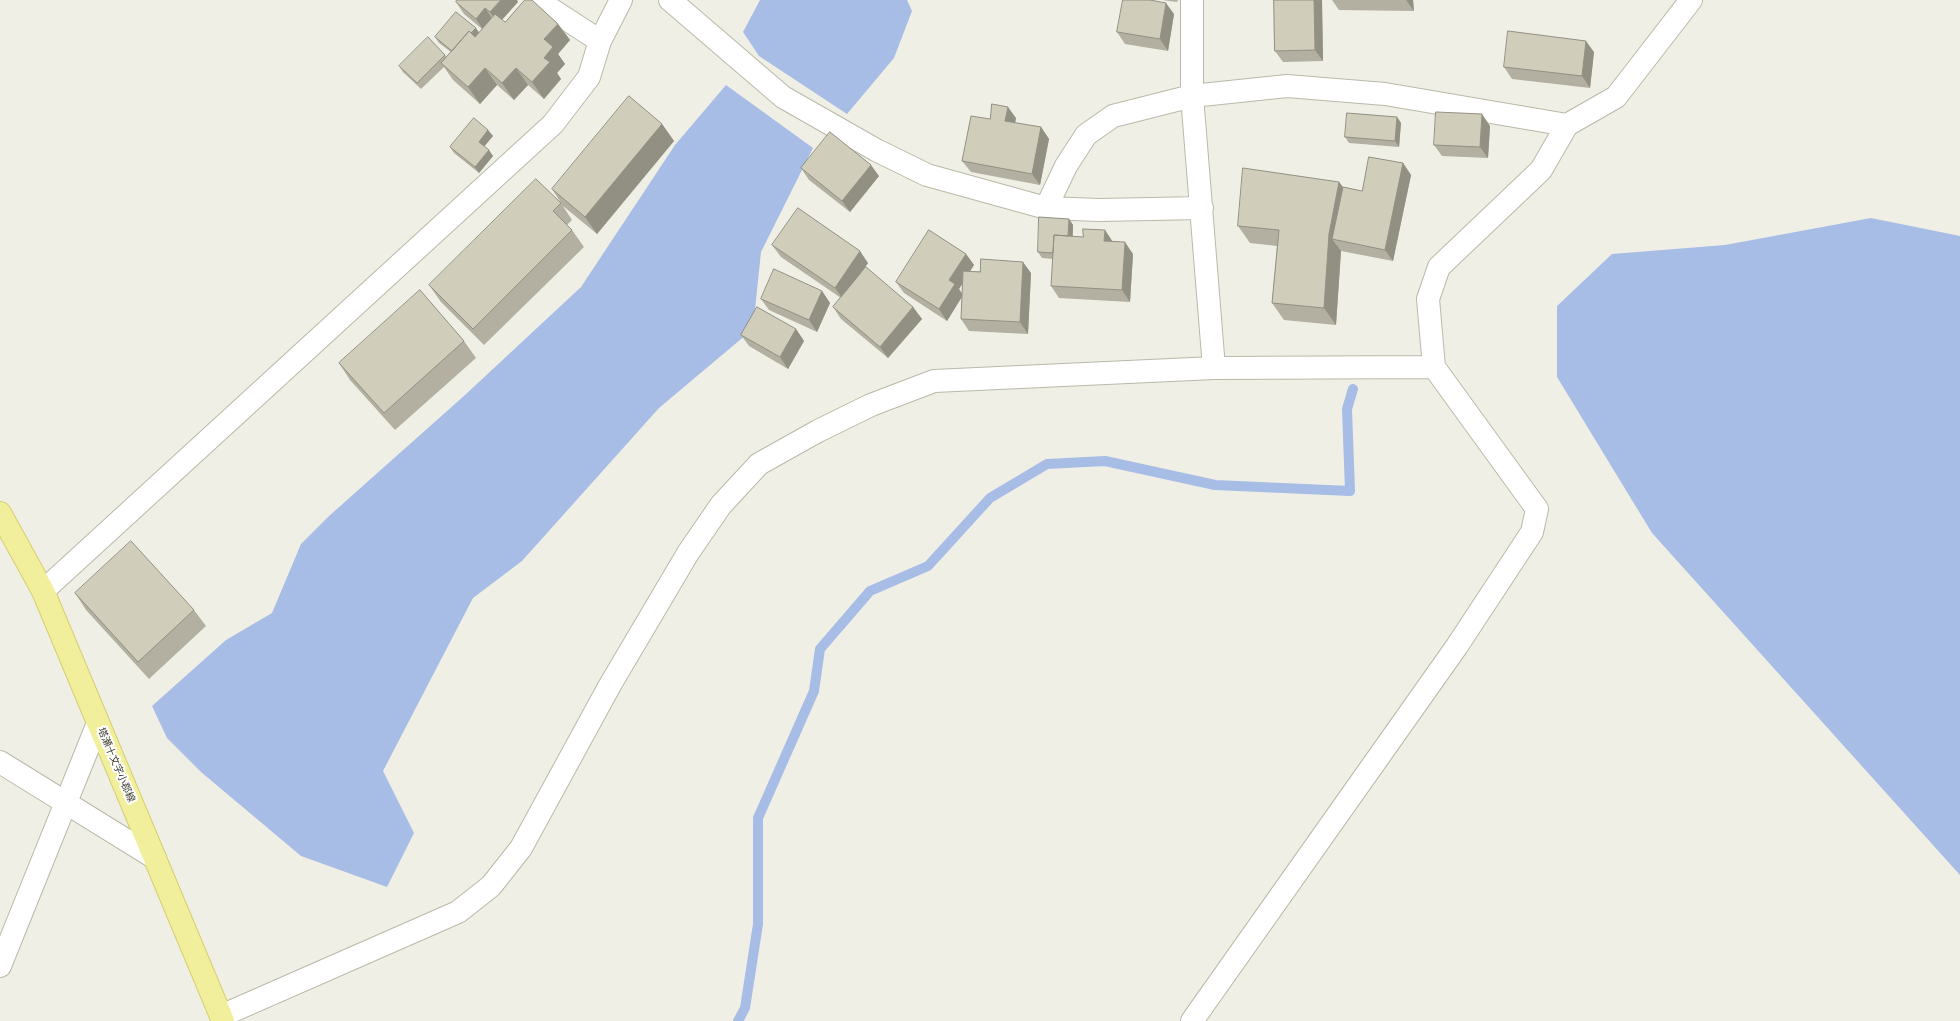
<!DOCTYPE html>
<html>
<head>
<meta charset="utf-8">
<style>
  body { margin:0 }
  canvas { display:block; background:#f0efe5 }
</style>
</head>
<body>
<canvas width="1960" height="1021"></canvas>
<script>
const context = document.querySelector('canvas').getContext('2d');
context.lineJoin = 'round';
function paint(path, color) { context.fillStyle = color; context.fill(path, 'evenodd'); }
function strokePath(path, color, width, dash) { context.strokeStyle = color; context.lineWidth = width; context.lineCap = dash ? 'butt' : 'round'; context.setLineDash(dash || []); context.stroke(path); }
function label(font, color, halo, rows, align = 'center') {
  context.font = font + ' "Fira Sans","Noto Sans JP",sans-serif'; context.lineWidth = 4; context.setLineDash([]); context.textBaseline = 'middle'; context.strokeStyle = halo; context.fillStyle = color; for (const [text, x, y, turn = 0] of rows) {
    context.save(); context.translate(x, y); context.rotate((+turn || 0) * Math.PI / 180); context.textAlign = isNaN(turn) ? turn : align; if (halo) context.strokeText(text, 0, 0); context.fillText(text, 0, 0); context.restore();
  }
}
const water = new Path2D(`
  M760 0H907L912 11 894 58 847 114 759 56 743 32Z
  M726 85 813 148 761 252 753 329 659 408 522 561 473 598 383 771 414 833 387 887 301 856 201 772 167 738 152 706 226 640 272 613 301 544 329 516 465 395 581 287 675 145Z
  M1871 218 1960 236V875L1652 533 1557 377V306L1612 254 1725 245Z`);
const stream = new Path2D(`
  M738 1021 745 1008 758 924V818L814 691 820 649 870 591 928 566 990 498 1047 464 1105 461 1215 485 1350 491 1347 409 1353 389`);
const minor = new Path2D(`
  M537 0 600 41
  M670 0 783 97 876 150 927 175 1046 208 1099 210 1202 208
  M1192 0V96L1214 368
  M1046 208 1066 166 1086 135 1113 116 1192 96 1287 86 1385 94 1567 125 1616 97 1691 0
  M43 591 553 124 589 77 600 41 621 0
  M0 762 155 858
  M0 966 98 723
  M221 1016 458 912 491 886 521 848 610 685 688 553 721 505 759 464 818 431 871 405 934 381 1214 368 1434 367
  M1192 1021 1457 646 1532 532 1537 509 1434 367 1428 299 1439 267 1541 170 1567 125`);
const major = new Path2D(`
  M0 513 43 591 223 1021`);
const wall = new Path2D(`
  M1162 0H1178L1177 2Z
  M1274 0H1322L1323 61 1283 62 1275 51Z
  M1332 0H1413L1414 11 1339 10Z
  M456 2H518L502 20 505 22 558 24 570 40 558 54 565 64 557 73 561 79 544 99 528 85 514 100 497 85 480 104 453 80 444 67 421 89 403 72 399 66 445 55 447 57 451 52 439 43 435 37 479 33 482 29 464 14Z
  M1174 14 1168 51 1125 44 1117 32Z
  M1594 52 1590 88 1512 79 1504 67Z
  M1397 117 1401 123 1399 147 1349 143 1345 137Z
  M1016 118 1015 123 1041 127 1049 139 1040 185 971 172 962 161 990 119Z
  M662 124 674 141 597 234 563 206 552 189Z
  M1490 126 1488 158 1442 156 1434 145Z
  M488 130 493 136 484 146 493 156 479 173 454 153 450 147Z
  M1403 163 1411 175 1393 261 1341 251 1336 325 1284 320 1272 303 1277 246 1250 243 1238 226 1339 182 1343 187 1362 191Z
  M801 168 879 176 850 212 809 180Z
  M561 203 572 220 567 225 572 230 584 247 484 345 441 302 429 285Z
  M1069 219 1073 225V237L1112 241 1133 254 1130 302 1059 298 1051 286 1053 259 1042 258 1038 252Z
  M772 245 868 263 860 274 913 307 922 319 888 358 841 319 833 307 841 298 781 257Z
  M966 254 974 265 970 271 1031 273 1028 334 969 331 961 319 962 297 947 321 904 293 896 282ZM963 283 962 294 959 289Z
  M822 291 830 303 817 332 769 310 761 299Z
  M796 329 804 341 788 369 749 346 741 335Z
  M464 341 476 358 395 430 350 380 339 363Z
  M75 593 194 610 206 626 149 679 86 610Z`);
const shadedWall = new Path2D(`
  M501 0H517L518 2 498 24 490 12Z
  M1314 0H1322L1323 61 1315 50Z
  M1406 0H1413L1414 11Z
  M1166 3 1174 14 1168 51 1160 39Z
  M485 8 493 20 484 31 476 19Z
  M558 24 570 40 558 54 565 64 557 73 561 79 544 99 532 82 544 58V39Z
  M476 28 480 34 455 53Z
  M1586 41 1594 52 1590 88 1582 76Z
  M485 68 497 85 480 104 468 87Z
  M516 68 528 85 514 100 502 83Z
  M1008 107 1016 118 1013 132 1005 121Z
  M1482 114 1490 126 1488 158 1480 147Z
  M1397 117 1401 123 1399 147 1395 141Z
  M662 124 674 141 597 234 585 217Z
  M1041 127 1049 139 1040 185 1032 174Z
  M488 130 493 136 483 148 479 142Z
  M489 150 493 156 479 173 475 167Z
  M1403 163 1411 175 1393 261 1385 250Z
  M871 165 879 176 850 212 842 201Z
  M1339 182 1351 198 1332 239 1341 251 1336 325 1324 308 1329 234Z
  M1069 219 1073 225 1072 245 1068 239Z
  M1105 230 1113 242 1104 241Z
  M1125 242 1133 254 1130 302 1122 290Z
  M860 251 868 263 843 299 835 288Z
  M966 254 974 265 959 289 963 295 947 321 939 309 949 280Z
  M1023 262 1031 273 1028 334 1020 322Z
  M822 291 830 303 817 332 809 320Z
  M913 307 922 319 888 358 880 347Z
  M796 329 804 341 788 369 780 357Z`);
const building = new Path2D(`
  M457 0H501L490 12 485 8 476 19 456 2Z
  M525 0H532L558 24 544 39 553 47 544 58 550 62 532 82 516 68 502 83 485 68 468 87 441 63 469 31 475 37 495 14 505 22Z
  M1123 0H1150L1166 3 1160 39 1117 32Z
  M1274 0H1314L1315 50 1275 51Z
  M456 12 476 28 471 33 469 31 452 51 435 37Z
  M1508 31 1586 41 1582 76 1504 67Z
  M428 37 445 55 417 83 399 66Z
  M629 96 662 124 585 217 552 189Z
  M992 104 1008 107 1005 121 1041 127 1032 174 962 161 971 116 990 119Z
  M1436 112 1482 114 1480 147 1434 145Z
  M1347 113 1397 117 1395 141 1345 137Z
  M474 118 488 130 479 142 489 150 475 167 450 147Z
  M830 132 871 165 842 201 801 168Z
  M1369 157 1403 163 1385 250 1332 239 1343 187 1362 191Z
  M1243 168 1339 182 1329 234 1324 308 1272 303 1279 230 1238 226Z
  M536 179 561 203 553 211 572 230 473 329 429 285Z
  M798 208 860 251 835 288 772 245Z
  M1039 217 1069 219 1068 236 1054 235 1053 253 1038 252Z
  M1083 229 1105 230 1104 241 1125 242 1122 290 1051 286 1054 235 1083 237Z
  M929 230 966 254 949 280 955 284 939 309 896 282Z
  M981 259 1023 262 1020 322 961 319 963 271 980 272Z
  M866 267 913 307 880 347 833 307Z
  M774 269 822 291 809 320 761 299Z
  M420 290 464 341 384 413 339 363Z
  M757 307 796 329 780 357 741 335Z
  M131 541 194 610 138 662 75 593Z`);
const streetNames = [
  ["塔瀬十文字小郡線",116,765,67]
];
paint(water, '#a7bde6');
strokePath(stream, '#a7bde6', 10);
strokePath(minor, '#bab9a8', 24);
strokePath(major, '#d4cf6e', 24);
strokePath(minor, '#fff', 22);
strokePath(major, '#f2ef9c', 22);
paint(wall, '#b3b0a1');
paint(shadedWall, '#929083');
paint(building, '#d0cdbb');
strokePath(building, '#929083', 1);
label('10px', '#414035', '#fff', streetNames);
</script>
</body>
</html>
